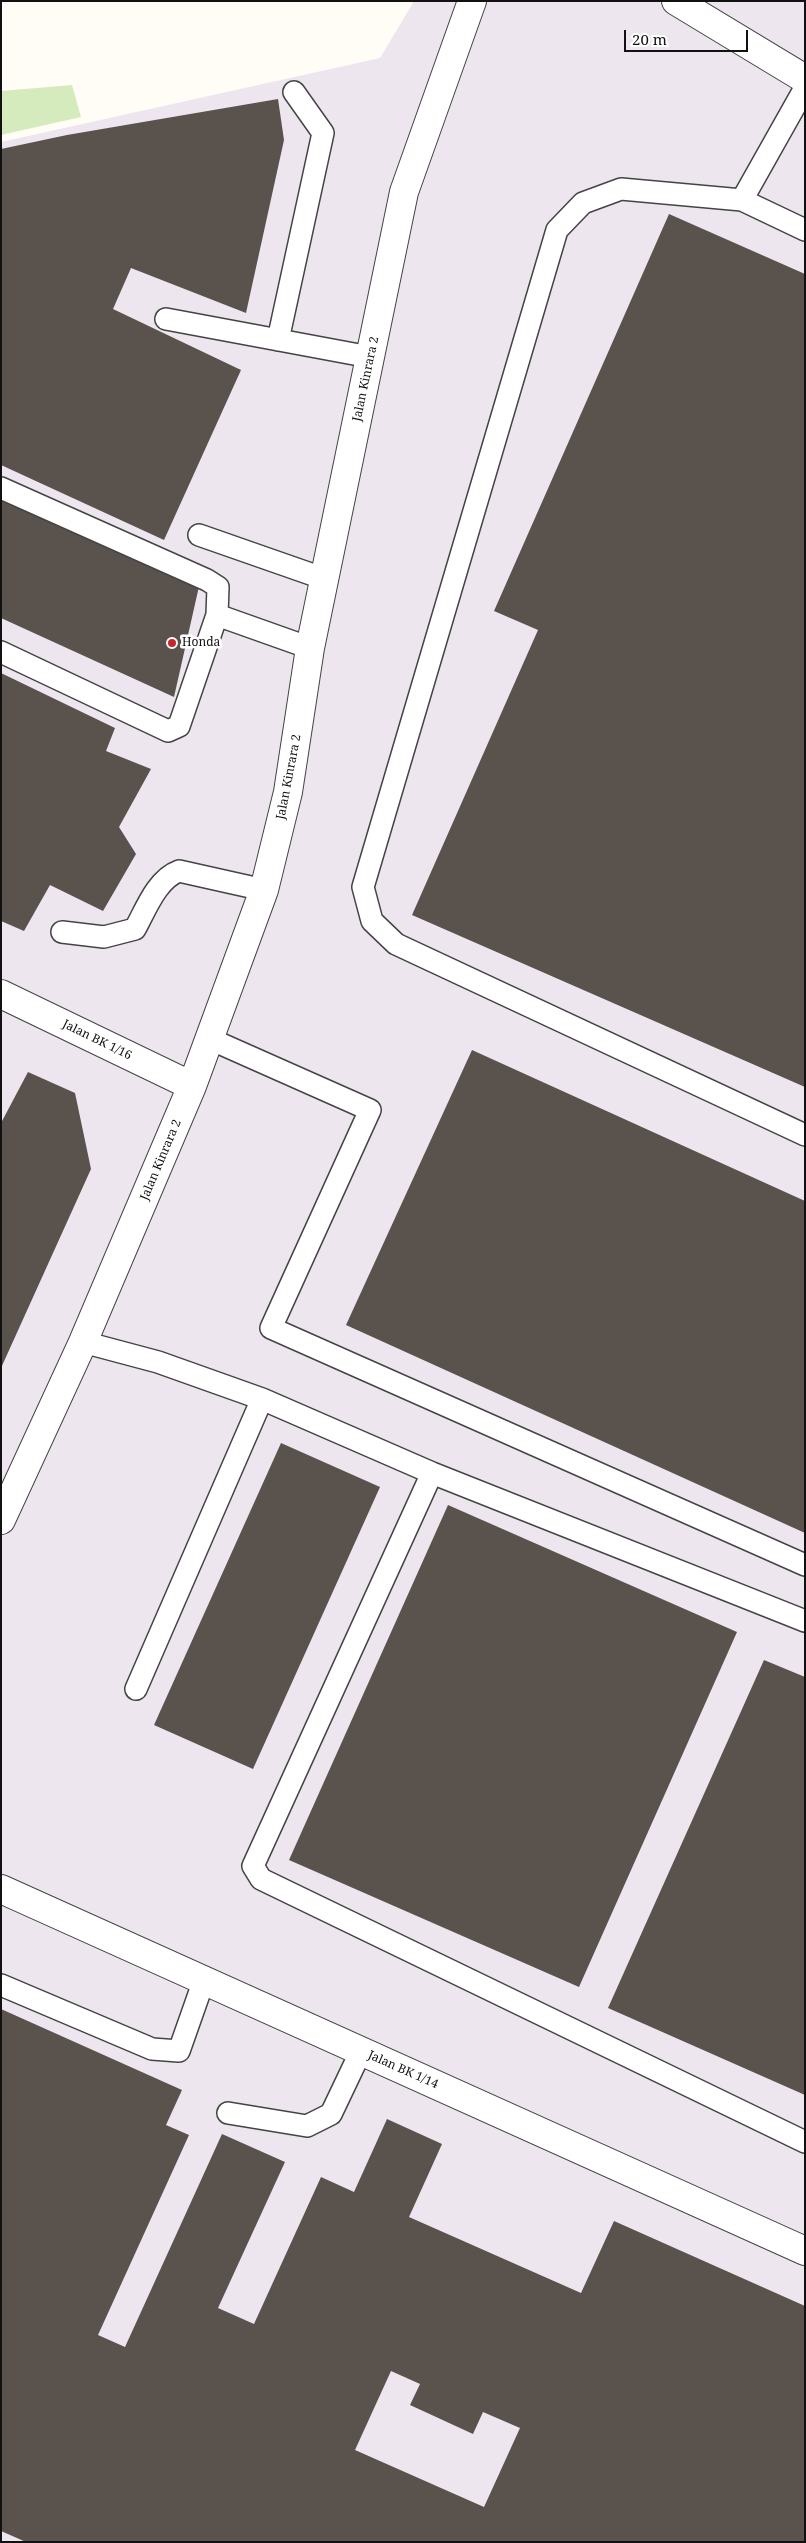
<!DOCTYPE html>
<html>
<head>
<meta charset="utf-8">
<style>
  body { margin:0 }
  #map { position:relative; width:806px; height:2543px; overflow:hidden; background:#fffdf5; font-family:"Noto Serif",serif }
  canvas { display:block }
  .frame { position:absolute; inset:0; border:2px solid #111; pointer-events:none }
  .scale { position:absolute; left:624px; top:30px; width:124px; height:22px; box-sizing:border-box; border:2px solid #111; border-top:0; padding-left:6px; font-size:15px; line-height:18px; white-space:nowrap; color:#111; -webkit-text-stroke:4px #fff; paint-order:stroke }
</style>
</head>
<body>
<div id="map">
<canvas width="806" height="2543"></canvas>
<div class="frame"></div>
<div class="scale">20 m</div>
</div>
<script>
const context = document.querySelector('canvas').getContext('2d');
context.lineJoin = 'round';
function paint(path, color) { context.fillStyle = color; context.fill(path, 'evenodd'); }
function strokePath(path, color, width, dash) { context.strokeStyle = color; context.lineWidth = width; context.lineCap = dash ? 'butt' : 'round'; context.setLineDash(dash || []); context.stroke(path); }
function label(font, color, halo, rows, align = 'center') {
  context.font = font + ' "Noto Serif",serif'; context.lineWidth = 5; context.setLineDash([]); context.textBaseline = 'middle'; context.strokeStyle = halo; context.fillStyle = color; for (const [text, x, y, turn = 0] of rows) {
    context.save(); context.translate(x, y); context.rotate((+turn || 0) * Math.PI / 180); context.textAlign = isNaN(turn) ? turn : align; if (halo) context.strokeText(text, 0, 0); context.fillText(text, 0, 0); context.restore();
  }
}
const industrial = new Path2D(`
  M414 1H805V2542H1V142L380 58Z`);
const green = new Path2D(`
  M72 85 81 117 1 135V91Z`);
const building = new Path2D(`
  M278 99 284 140 246 313 131 268 113 309 241 370 164 540 1 465V149L67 135Z
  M669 214 805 274V1087L412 915 538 630 494 611Z
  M1 498 200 582 174 697 1 618Z
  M1 673 115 728 106 751 151 769 119 827 136 854 103 911 50 885 24 931 1 921Z
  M472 1050 805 1201V1533L346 1325Z
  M28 1072 75 1093 91 1169 1 1368V1123Z
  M281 1443 380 1487 253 1769 154 1725Z
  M448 1505 737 1632 579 1987 289 1860Z
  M764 1660 805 1677V2095L608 2008Z
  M1 2009 182 2090 166 2125 189 2135 98 2335 125 2347 222 2134 285 2162 218 2308 254 2324 321 2177 354 2192 387 2119 442 2144 409 2217 581 2293 614 2221 805 2306V2542H26L1 2531ZM391 2371 420 2384 410 2405 473 2434 483 2412 520 2428 484 2507 355 2450Z`);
const lane = new Path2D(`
  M805 88 742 200 621 189 583 203 557 230 363 887 372 921 396 944 805 1135
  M742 200 805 230
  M166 319 370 357
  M278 340 323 133 294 92
  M1 488 207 580 218 587 217 615 179 726 168 731 1 652
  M199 535 325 579
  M217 615 310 648
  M62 932 104 937 135 929C146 909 157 879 179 871L264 890
  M210 1039 370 1110 271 1328 805 1565
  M83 1342 158 1362 262 1399 432 1473 805 1621
  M432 1473 253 1866 261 1879 805 2142
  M136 1689 262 1399
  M1 1985 152 2049 179 2051 204 1980
  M228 2113 307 2126 331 2114 361 2051`);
const street = new Path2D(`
  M676 1 805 79
  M1 994 192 1086
  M1 1520 83 1342 192 1086 264 890 288 792 310 648 404 192 472 1
  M1 1889 805 2251`);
const markers = [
  [172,643,5,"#c4262e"]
];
const streetNames = [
  ["Jalan Kinrara 2",366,379,-78],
  ["Jalan Kinrara 2",289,777,-79],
  ["Jalan BK 1/16",97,1040,26],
  ["Jalan Kinrara 2",161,1160,-67],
  ["Jalan BK 1/14",403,2070,24]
];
const poiNames = [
  ["Honda",182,643]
];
paint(industrial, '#eee6ef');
paint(green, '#d5ebbd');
paint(building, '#5a524d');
strokePath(lane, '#444', 24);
strokePath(street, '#444', 30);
strokePath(lane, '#fff', 21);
strokePath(street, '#fff', 28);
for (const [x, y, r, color] of markers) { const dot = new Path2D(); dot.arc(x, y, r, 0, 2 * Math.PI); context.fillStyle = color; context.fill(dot); strokePath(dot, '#fff', 2); }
label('12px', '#111', '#fff', streetNames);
label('12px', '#111', '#fff', poiNames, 'left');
</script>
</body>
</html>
